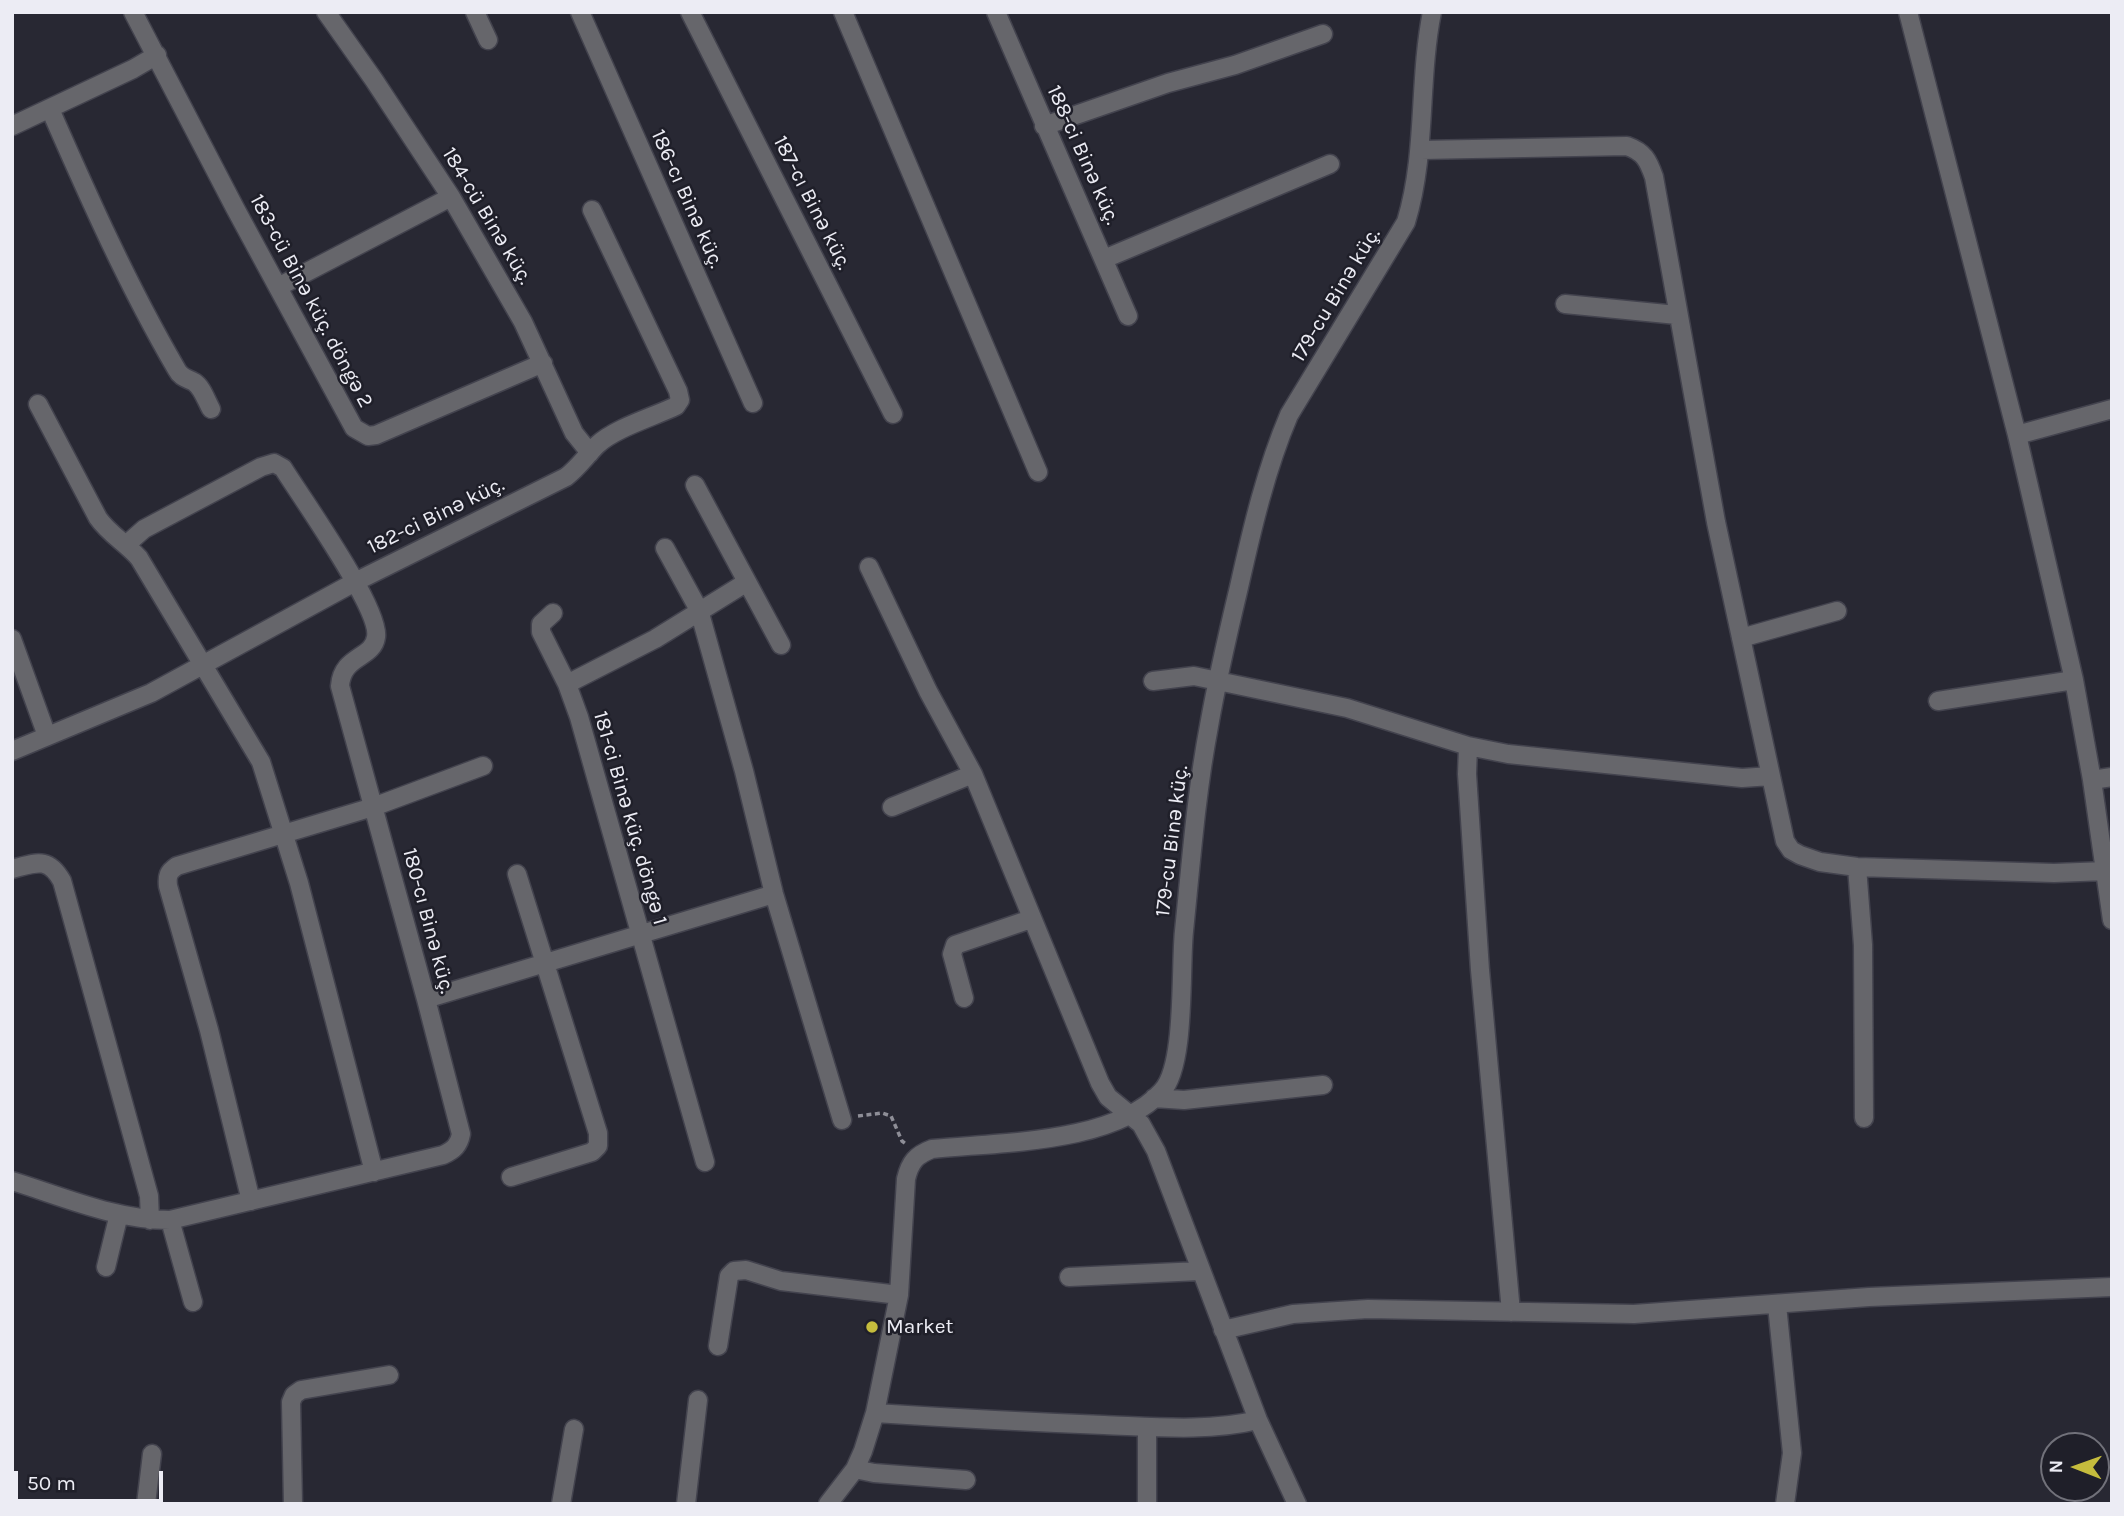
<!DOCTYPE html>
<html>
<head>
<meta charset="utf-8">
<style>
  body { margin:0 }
  #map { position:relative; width:2124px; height:1516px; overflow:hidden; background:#282833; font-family:Karla,sans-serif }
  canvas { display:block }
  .frame { position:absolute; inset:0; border:14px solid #ececf4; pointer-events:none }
  .north { position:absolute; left:2040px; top:1432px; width:70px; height:70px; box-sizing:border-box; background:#1f1f29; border:2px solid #71717a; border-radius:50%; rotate:271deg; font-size:19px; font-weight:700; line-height:28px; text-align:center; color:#ececf4 }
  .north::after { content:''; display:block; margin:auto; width:24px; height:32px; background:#c5bc3d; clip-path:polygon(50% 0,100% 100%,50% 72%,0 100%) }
  .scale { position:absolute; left:14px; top:1471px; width:149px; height:32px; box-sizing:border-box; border:4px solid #ececf4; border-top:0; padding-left:9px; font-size:21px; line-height:24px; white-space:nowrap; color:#ececf4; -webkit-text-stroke:5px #1f1f29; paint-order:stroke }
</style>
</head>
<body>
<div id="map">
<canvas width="2124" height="1516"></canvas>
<div class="frame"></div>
<div class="north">N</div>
<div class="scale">50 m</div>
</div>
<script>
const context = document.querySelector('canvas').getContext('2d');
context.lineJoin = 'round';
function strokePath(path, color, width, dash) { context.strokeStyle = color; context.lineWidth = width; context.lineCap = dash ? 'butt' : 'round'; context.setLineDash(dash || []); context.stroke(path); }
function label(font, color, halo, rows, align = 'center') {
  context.font = font + ' Karla,sans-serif'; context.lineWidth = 5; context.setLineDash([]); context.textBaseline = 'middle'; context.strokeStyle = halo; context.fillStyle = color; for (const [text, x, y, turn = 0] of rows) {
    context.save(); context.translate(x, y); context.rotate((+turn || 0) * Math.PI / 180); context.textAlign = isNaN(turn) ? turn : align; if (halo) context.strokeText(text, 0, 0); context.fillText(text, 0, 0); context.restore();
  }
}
const path = new Path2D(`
  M858 1116 882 1113 891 1116 902 1141 906 1144`);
const street = new Path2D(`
  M133 12 235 208 354 428 368 436 376 435 543 363
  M326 12 374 80 451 197 523 322 574 433 590 453
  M475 12 488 40
  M580 12 753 403
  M690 12 893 414
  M843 12 1038 472
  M996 12 1128 316
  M1908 12 2017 435 2074 680 2092 780 2112 920
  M50 109C89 198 128 286 177 370 181 378 187 378 194 382 202 387 206 400 211 409
  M12 126 133 69 157 55
  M1044 126 1168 83 1235 65 1323 34
  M1421 150 1627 146C1644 152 1648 160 1654 177L1716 522 1785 841 1791 850 1800 855 1820 862 1857 867 2054 873 2106 871
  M1104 259 1330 164
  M278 287 451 197
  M1565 304 1677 315
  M38 404 98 518C109 534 126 543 139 558L261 762 299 883 374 1172
  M2017 435 2112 409
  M695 485 781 645
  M665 548 699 610 744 771 774 894 842 1120
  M869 567 928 691 973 774 1100 1083 1108 1097 1141 1124 1156 1151 1258 1420 1297 1504
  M553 613 541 624V632L567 684
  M1741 638 1837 611
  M12 639 47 736
  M1153 681 1194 676 1347 708 1468 746 1508 754 1742 778 1771 776
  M1938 701 2074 680
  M1468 746 1467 774 1480 970 1511 1312
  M12 751 151 693 355 582 566 477C578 468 586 456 597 445 615 428 653 417 676 406L680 400 678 391 592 210
  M2092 780 2112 777
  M892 807 973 774
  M1857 867 1863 945 1864 1118
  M12 869C36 863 48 856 62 881L149 1196 150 1220
  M964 998 952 954 955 945 1031 919
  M426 999 774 894
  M1154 1098 1184 1100 1323 1085
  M705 1162 579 717 567 684 655 639 747 582
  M511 1177 592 1152 598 1146V1133L517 874
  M12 1181C64 1197 116 1220 170 1220L443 1155C454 1150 459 1145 461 1134L426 999 340 686C342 655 373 659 376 637 381 609 301 497 283 468L274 463 261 467 144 529 127 544
  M251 1201 209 1030 168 886C167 876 168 872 177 866L373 807 483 766
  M170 1220 193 1302
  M106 1267 119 1214
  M1069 1277 1200 1271
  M1777 1305 1792 1453 1785 1504
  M1223 1330 1293 1314 1368 1309 1634 1314 1869 1297 2112 1287
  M718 1346 729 1276 734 1271 746 1270 781 1281 899 1295
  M875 1413C952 1418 1028 1422 1104 1425 1156 1427 1207 1432 1258 1420
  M1147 1427V1504
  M855 1469 874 1473 966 1480
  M146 1504 152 1454
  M293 1504 291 1402 294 1395 301 1390 389 1375
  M561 1504 574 1429
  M686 1504 698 1400
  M828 1504 855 1469 863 1451 875 1413 899 1295 906 1179C910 1162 916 1155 932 1149 1000 1142 1114 1144 1162 1091 1186 1066 1180 968 1184 931 1191 863 1196 794 1209 726 1217 680 1228 633 1239 587 1252 529 1266 469 1289 415L1406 222C1427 153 1418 82 1432 12`);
const markers = [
  [872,1327,7,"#c5bc3d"]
];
const streetNames = [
  ["188-ci Binə küç.",1083,155,66],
  ["186-cı Binə küç.",687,199,66],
  ["187-cı Binə küç.",812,203,63],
  ["184-cü Binə küç.",487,216,59],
  ["179-cu Binə küç.",1336,295,-59],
  ["183-cü Binə küç. döngə 2",311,301,62],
  ["182-ci Binə küç.",436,516,-26],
  ["181-ci Binə küç. döngə 1",630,818,74],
  ["179-cu Binə küç.",1172,841,-83],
  ["180-cı Binə küç.",428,921,75]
];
const poiNames = [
  ["Market",886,1327]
];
strokePath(street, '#43434e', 21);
strokePath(path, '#8e8e97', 3.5, [5, 3.5]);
strokePath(street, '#66666b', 18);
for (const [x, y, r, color] of markers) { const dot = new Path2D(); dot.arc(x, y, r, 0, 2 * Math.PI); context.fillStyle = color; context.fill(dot); strokePath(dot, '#1f1f29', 2.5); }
label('21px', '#ececf4', '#1f1f29', streetNames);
label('21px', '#ececf4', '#1f1f29', poiNames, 'left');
</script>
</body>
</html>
